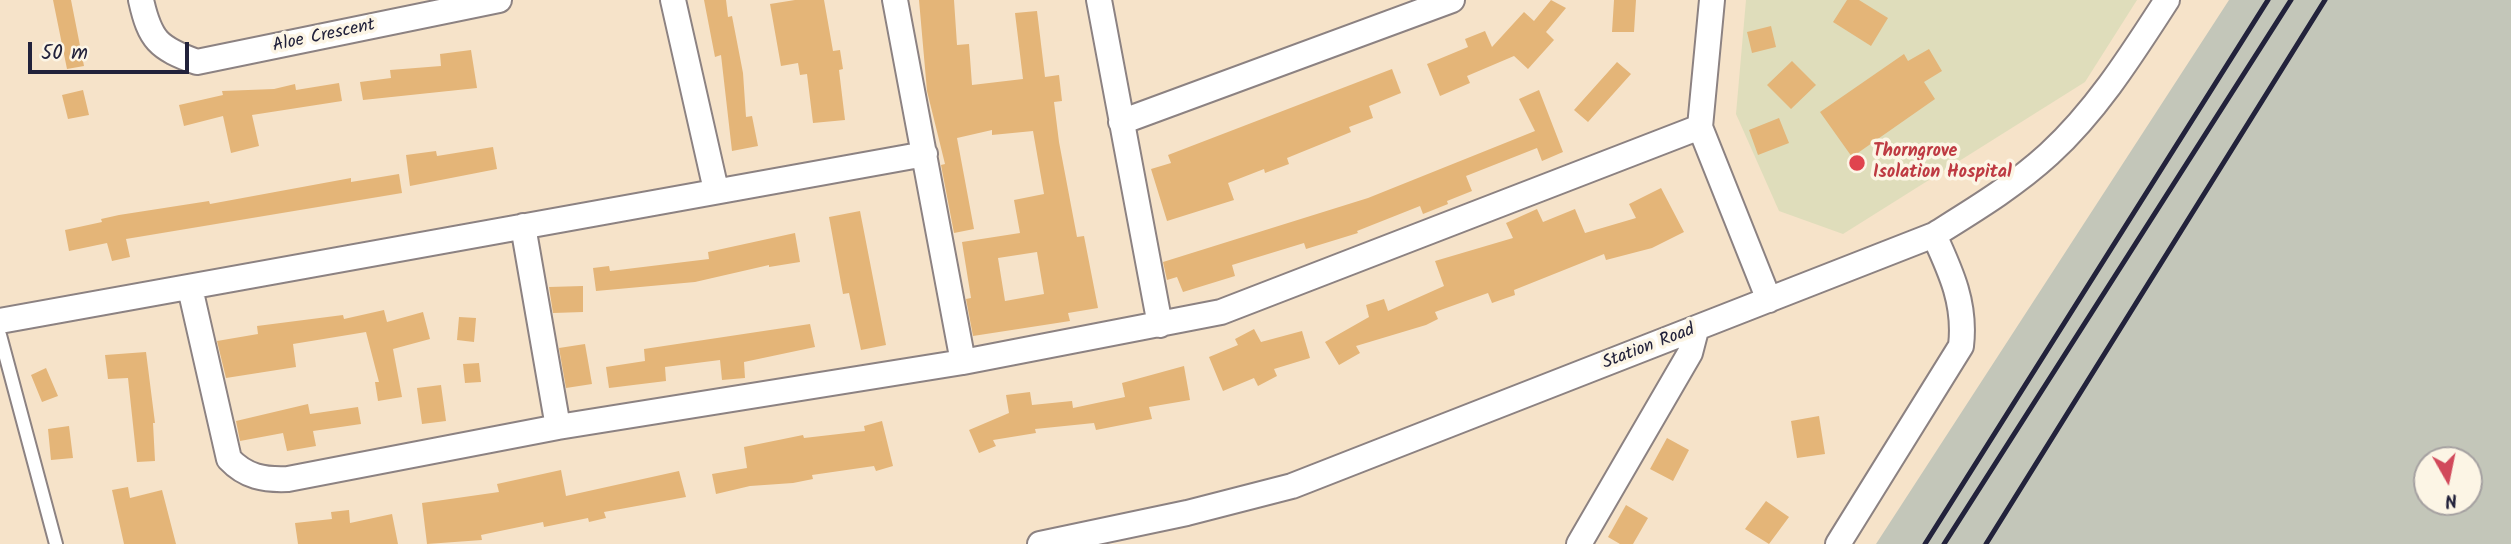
<!DOCTYPE html>
<html>
<head>
<meta charset="utf-8">
<style>
  body { margin:0 }
  #map { position:relative; width:2511px; height:544px; overflow:hidden; background:#f6e3c9; font-family:Kalam,sans-serif }
  canvas { display:block }
  .north { position:absolute; left:2413px; top:446px; width:70px; height:70px; box-sizing:border-box; background:#fcf5e5; border:2px solid #a5a1a1; border-radius:50%; rotate:171deg; font-size:19px; font-weight:700; line-height:28px; text-align:center; color:#22223b }
  .north::after { content:''; display:block; margin:auto; width:24px; height:32px; background:#d1495b; clip-path:polygon(50% 0,100% 100%,50% 72%,0 100%) }
  .scale { position:absolute; left:28px; top:42px; width:161px; height:32px; box-sizing:border-box; border:4px solid #22223b; border-top:0; padding-left:9px; font-size:21px; line-height:24px; white-space:nowrap; color:#22223b; -webkit-text-stroke:5px #fcf5e5; paint-order:stroke }
</style>
</head>
<body>
<div id="map">
<canvas width="2511" height="544"></canvas>
<div class="north">N</div>
<div class="scale">50 m</div>
</div>
<script>
const context = document.querySelector('canvas').getContext('2d');
context.lineJoin = 'round';
function paint(path, color) { context.fillStyle = color; context.fill(path, 'evenodd'); }
function strokePath(path, color, width, dash) { context.strokeStyle = color; context.lineWidth = width; context.lineCap = dash ? 'butt' : 'round'; context.setLineDash(dash || []); context.stroke(path); }
function label(font, color, halo, rows, align = 'center') {
  context.font = font + ' Kalam,sans-serif'; context.lineWidth = 7; context.setLineDash([]); context.textBaseline = 'middle'; context.strokeStyle = halo; context.fillStyle = color; for (const [text, x, y, turn = 0] of rows) {
    context.save(); context.translate(x, y); context.rotate((+turn || 0) * Math.PI / 180); context.textAlign = isNaN(turn) ? turn : align; if (halo) context.strokeText(text, 0, 0); context.fillText(text, 0, 0); context.restore();
  }
}
const built = new Path2D(`
  M1746 0H2137L2085 82 1843 234 1779 211 1736 114Z`);
const industrial = new Path2D(`
  M2229 0H2511V544H1876ZM2427 460H2469V502H2427Z`);
const building = new Path2D(`
  M53 0H71L84 66 67 69Z
  M704 0H726L728 17 732 16 743 73 746 117 752 116 758 146 732 151 721 55 715 57Z
  M795 0H824L833 51 840 50 843 69 839 70 845 120 813 123 807 74 800 75 798 63 781 66 770 4Z
  M919 0H954L957 45 969 44 972 85 1023 79 1015 13 1037 11 1045 77 1059 75 1062 101 1054 102 1059 142 1077 237 1084 236 1098 308 1068 313 1070 321 973 336 966 299 971 298 962 242 1020 233 1014 200 1044 194 1033 131 992 135V130L957 138 974 229 954 233 941 165 945 164 927 91ZM1037 252 1044 294 1005 301 998 258Z
  M1551 0 1566 8 1546 32 1554 40 1528 69 1514 56 1467 76 1470 83 1440 96 1427 64 1468 47 1465 39 1485 31 1492 47 1524 12 1534 21Z
  M1614 0H1636L1634 32H1612Z
  M1847 0H1859L1888 18 1871 46 1833 22Z
  M1771 26 1776 47 1752 53 1747 32Z
  M1929 49 1942 71 1924 82 1935 99 1852 157 1820 112 1904 54 1908 61Z
  M471 50 477 88 363 100 360 82 391 78 390 70 441 66 440 54Z
  M1792 61 1816 85 1791 109 1767 85Z
  M1617 62 1631 74 1588 122 1574 110Z
  M1392 69 1401 93 1369 106 1373 118 1349 127 1351 132 1287 158 1289 164 1265 173 1264 169 1228 183 1234 200 1167 221 1151 169 1171 163 1168 155Z
  M339 83 342 101 252 115 259 146 231 153 223 116 184 126 179 105 223 95 222 91 274 89 295 84 296 90Z
  M83 90 89 115 68 119 62 95Z
  M1539 90 1563 152 1542 161 1537 148 1466 176 1472 191 1447 201 1448 204 1423 214 1420 206 1357 231 1358 233 1306 249 1304 243 1232 265 1235 276 1183 292 1177 277 1167 280 1163 262 1368 198 1535 131 1519 99Z
  M1779 118 1789 143 1758 155 1749 130Z
  M493 147 497 169 410 186 406 155 436 151 437 156Z
  M399 174 402 193 126 239 130 257 112 261 107 243 69 251 65 230 102 222 101 219 119 215 209 201 210 204 351 178V182Z
  M1661 188 1684 232 1652 248 1606 260 1604 254 1514 290 1515 295 1492 303 1488 293 1435 312 1438 319 1426 325 1356 346 1360 353 1339 365 1325 342 1369 317 1366 305 1384 299 1388 311 1444 286 1435 261 1513 238 1506 223 1537 209 1543 222 1575 209 1585 233 1636 218 1629 204Z
  M860 211 886 345 861 350 849 293 843 294 829 217Z
  M795 233 800 262 769 267V265L695 282 596 291 593 268 609 266 610 271 709 259 708 252Z
  M583 286V312L553 313 549 287Z
  M384 310 387 322 423 312 430 339 393 349 402 397 378 401 375 382H379L366 332 293 344 296 367 226 378 217 341 258 334 257 326 343 315 344 319Z
  M459 317 476 318 474 342 457 340Z
  M810 324 815 347 744 362 745 378 722 380 720 360 665 367 666 381 609 388 606 367 645 361 644 349Z
  M1254 329 1261 342 1302 331 1310 358 1274 369 1277 376 1258 386 1254 378 1223 391 1209 357 1238 345 1235 339Z
  M585 344 592 384 566 388 559 348Z
  M146 352 155 423H153L155 461 137 462 128 378 108 379 105 355Z
  M479 363 481 382 465 383 463 364Z
  M1184 366 1190 400 1149 407 1152 419 1096 430 1094 423 1035 429 1036 433 993 440 996 446 979 453 969 430 1009 413 1006 395 1030 392 1032 405 1072 401 1073 408 1125 397 1122 383Z
  M46 368 58 396 42 402 31 375Z
  M441 385 446 421 422 424 417 388Z
  M308 404 310 414 358 407 361 424 313 431 316 446 287 451 283 433 240 441 236 421Z
  M1819 416 1825 454 1797 458 1791 421Z
  M882 421 893 466 876 471 874 466 812 475 813 479 793 483 750 486 716 494 712 474 747 468 744 447 803 435 804 438 865 431 864 426Z
  M69 426 73 458 51 460 48 429Z
  M1667 438 1689 450 1673 481 1650 469Z
  M561 470 566 496 679 471 686 497 604 512 606 518 589 522 588 518 544 527 543 522 481 535 482 540 427 544 422 503 499 492 497 484Z
  M128 487 130 498 162 490 176 544H124L112 490Z
  M1766 501 1789 517 1769 544 1745 529Z
  M1626 505 1648 518 1633 544H1620L1608 537Z
  M349 510 350 523 392 514 398 544H298L295 523 332 519 331 512Z`);
const lane = new Path2D(`
  M0 335 56 544`);
const street = new Path2D(`
  M141 0C150 40 158 48 197 62L499 0
  M673 0 716 190
  M895 0 963 362
  M1099 0 1160 325
  M1712 0 1700 127 1769 300
  M1121 122 1452 0
  M523 226 558 427
  M190 288 229 459C246 477 264 480 288 479L558 427 963 362 1221 312 1700 127
  M0 321 925 154
  M1040 544 1187 513 1292 486 1934 235C1974 210 2014 186 2049 154 2097 110 2132 54 2167 0
  M1579 544 1690 353 1696 330
  M1838 544 1961 346C1966 304 1951 272 1934 235`);
const rail = new Path2D(`
  M1925 544 2268 0
  M1944 544 2291 0
  M1986 544 2325 0`);
const markers = [
  [1857,163,9,"#e0444e"]
];
const streetNames = [
  ["Aloe Crescent",324,37,-12],
  ["Station Road",1649,348,-21]
];
const healthNames = [
  ["Thorngrove",1873,153],
  ["Isolation Hospital",1873,174]
];
paint(built, '#dfddbb');
paint(industrial, '#c3c6b9');
paint(building, '#e4b578');
strokePath(lane, '#8c8282', 16);
strokePath(street, '#8c8282', 28);
strokePath(lane, '#fff', 12);
strokePath(street, '#fff', 24);
strokePath(rail, '#22223b', 5);
for (const [x, y, r, color] of markers) { const dot = new Path2D(); dot.arc(x, y, r, 0, 2 * Math.PI); context.fillStyle = color; context.fill(dot); strokePath(dot, '#fcf5e5', 2.5); }
label('18px', '#22223b', '#fcf5e5', streetNames);
label('bold 18px', '#be3a42', '#fcf5e5', healthNames, 'left');
</script>
</body>
</html>
